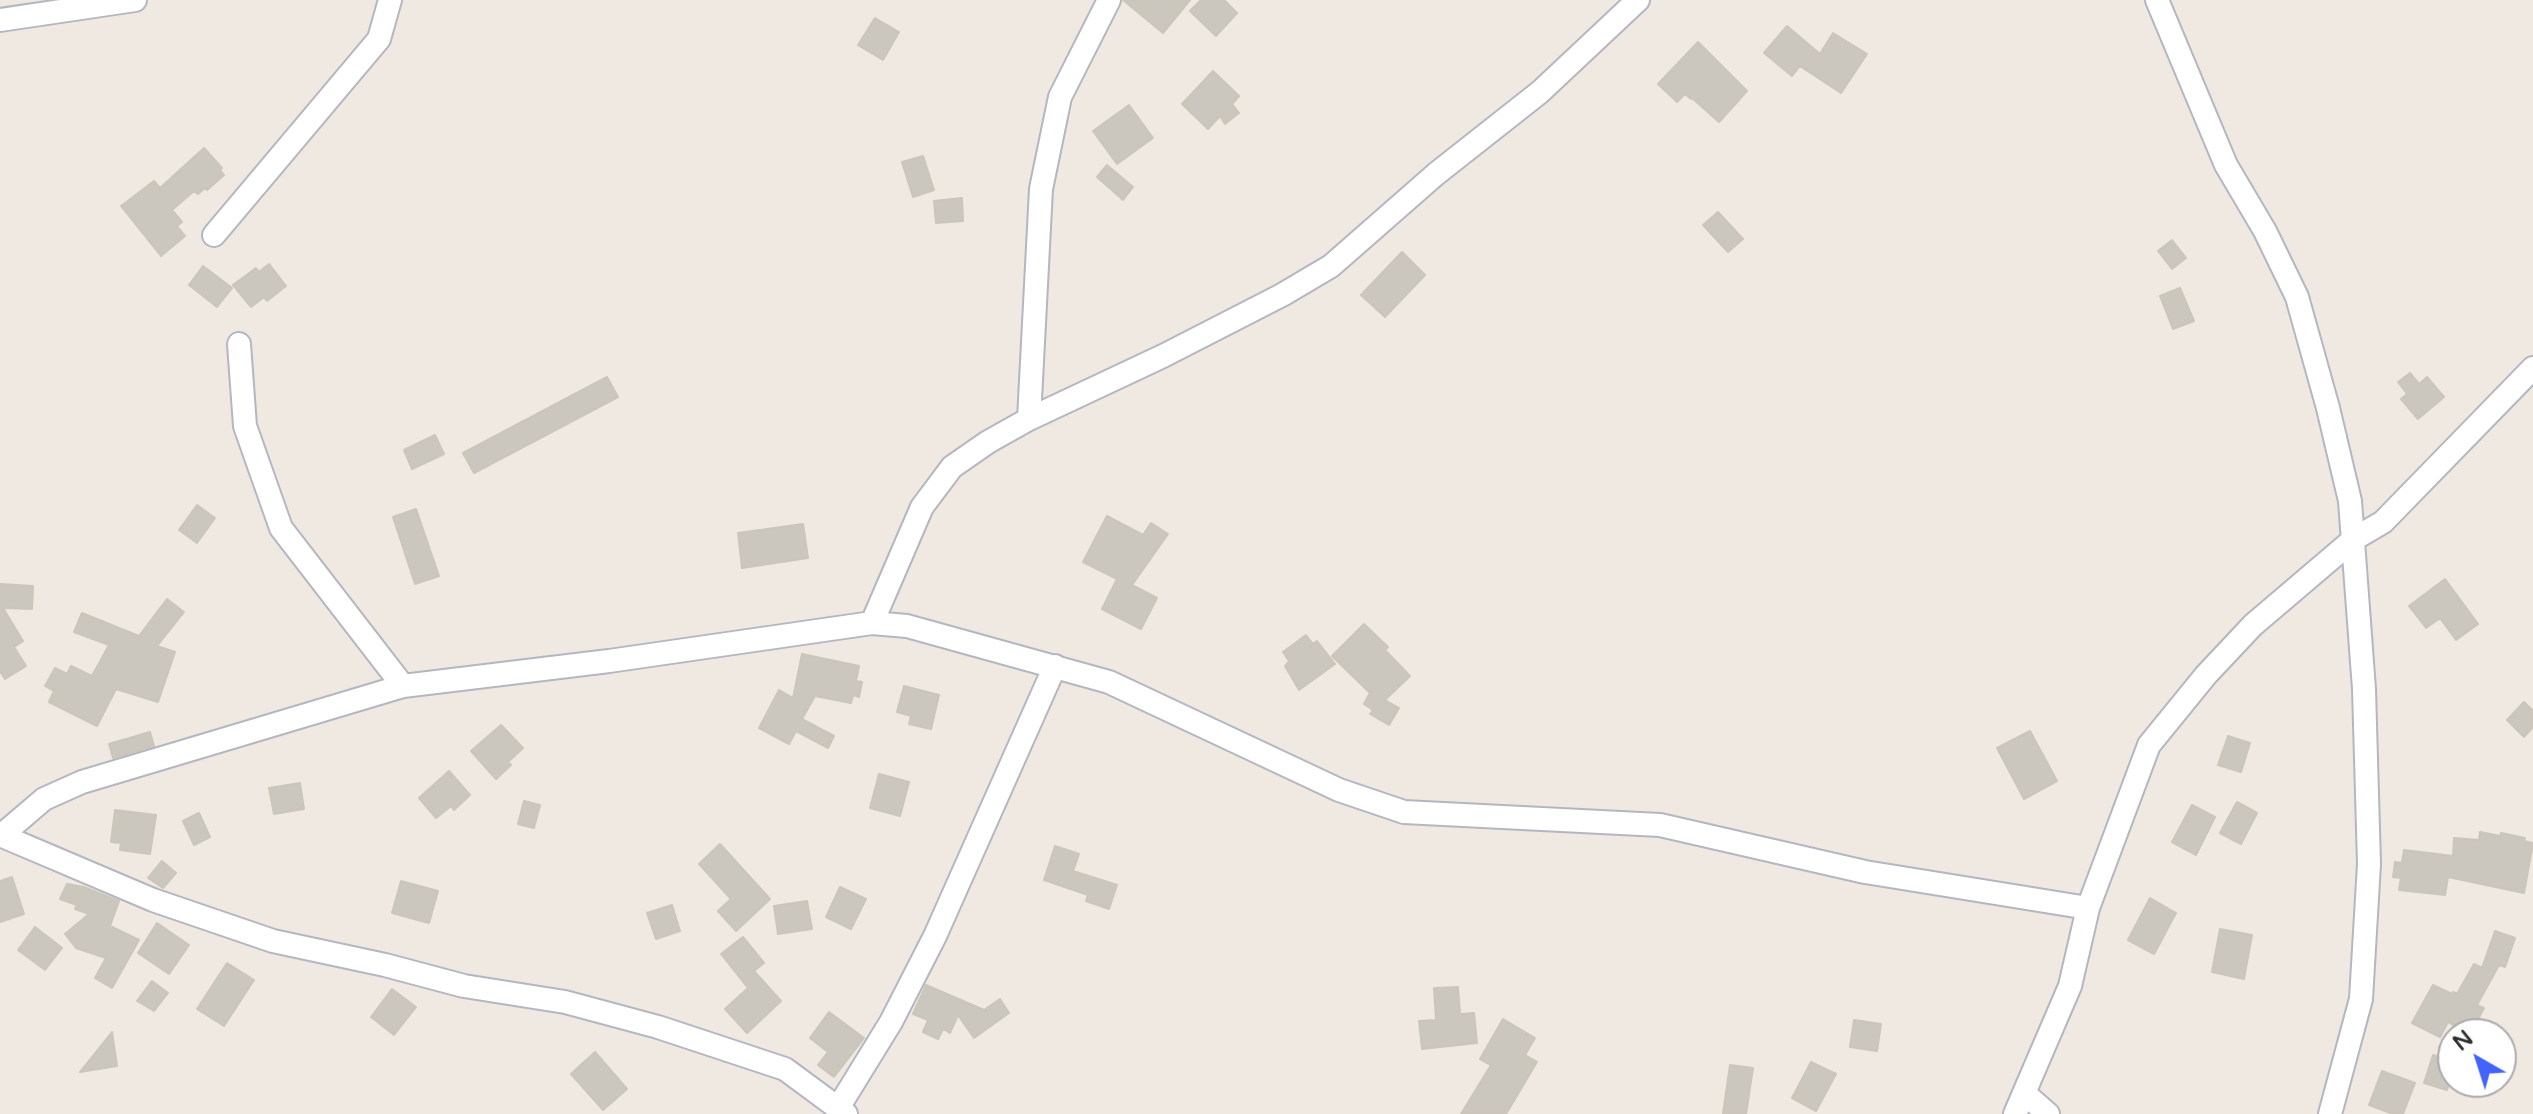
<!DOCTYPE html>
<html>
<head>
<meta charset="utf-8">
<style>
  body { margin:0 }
  #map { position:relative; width:2533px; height:1114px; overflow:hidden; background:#efe9e1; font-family:"Varela Round",sans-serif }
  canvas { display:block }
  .north { position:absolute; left:2437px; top:1018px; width:80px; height:80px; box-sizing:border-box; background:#fff; border:2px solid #ababab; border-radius:50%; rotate:321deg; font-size:22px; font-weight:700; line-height:32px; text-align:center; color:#2e2e2e }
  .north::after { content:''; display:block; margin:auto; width:28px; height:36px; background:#4264fb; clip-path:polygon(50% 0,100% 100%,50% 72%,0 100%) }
</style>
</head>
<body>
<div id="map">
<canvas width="2533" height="1114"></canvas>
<div class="north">N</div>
</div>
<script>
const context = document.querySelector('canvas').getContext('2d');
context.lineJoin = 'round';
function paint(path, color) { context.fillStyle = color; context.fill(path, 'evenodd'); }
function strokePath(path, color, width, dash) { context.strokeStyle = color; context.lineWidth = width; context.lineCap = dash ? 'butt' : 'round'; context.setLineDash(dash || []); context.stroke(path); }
const building = new Path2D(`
  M1123 0H1190L1163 33Z
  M1201 0H1224L1237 13 1216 36 1190 11Z
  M875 18 899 32 883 60 858 45Z
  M1787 26 1820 54 1833 33 1867 54 1841 93 1800 66 1792 76 1764 53Z
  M1698 42 1747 91 1719 122 1692 98 1691 99 1685 94 1677 102 1658 84Z
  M1213 71 1239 96 1232 104 1239 113 1225 124 1220 116 1208 129 1182 104Z
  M1129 105 1153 138 1117 164 1093 131Z
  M204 148 222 168 220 170 224 175 207 190 205 188 198 194 194 191 172 210 182 222 177 226 185 236 161 256 121 206 154 181 160 188Z
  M923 156 934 190 913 197 902 162Z
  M1107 165 1133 187 1123 200 1097 177Z
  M962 198 963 221 936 223 934 201Z
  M1718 212 1743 239 1728 252 1703 225Z
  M2172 240 2186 258 2172 269 2158 251Z
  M1402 252 1425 275 1385 317 1361 295Z
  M269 264 286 286 267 301 264 297 251 307 233 285 256 268 259 272Z
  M203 266 232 288 217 307 189 285Z
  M2180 288 2194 321 2173 329 2160 296Z
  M2410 373 2419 384 2427 377 2444 397 2418 419 2401 399 2407 394 2398 382Z
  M607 377 618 397 474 473 463 453Z
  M435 435 444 454 412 469 404 450Z
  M197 505 215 518 197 543 179 530Z
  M416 509 439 576 415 584 393 517Z
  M1107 516 1143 535 1151 523 1168 534 1132 585 1157 598 1141 629 1102 609 1117 579 1083 562Z
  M803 524 808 558 742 568 738 533Z
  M2445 579 2478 624 2456 640 2440 618 2426 628 2409 606Z
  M0 584 33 586 32 609 3 608 23 641 14 647 26 666 5 679 0 671Z
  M167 599 184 612 157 646 175 652 158 702 116 689 97 726 49 702 54 691 45 686 55 668 67 674 71 666 92 676 109 645 74 632 82 613 139 636Z
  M1364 624 1388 647 1385 650 1410 676 1385 700 1399 708 1389 725 1370 714 1373 710 1364 704 1370 693 1332 656Z
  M1306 635 1313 644 1317 641 1335 664 1299 690 1285 666 1289 661 1283 652Z
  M802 654 859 666 856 681 862 682 859 697 853 695 851 703 815 696 802 719 834 736 828 748 796 731 789 744 759 728 779 690 793 698Z
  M904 686 939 695 931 729 909 724 911 716 897 712Z
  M2524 702 2533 711V727L2524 737 2507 720Z
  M501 725 523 748 508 762 511 765 496 779 471 751Z
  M2030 731 2057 781 2024 799 1997 748Z
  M150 732 154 746 113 758 109 744Z
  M2228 736 2250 743 2241 772 2218 765Z
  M449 771 470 795 454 810 451 806 436 818 419 798Z
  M879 774 909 782 900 816 870 808Z
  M300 783 304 809 274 814 269 788Z
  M524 801 540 805 534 828 518 824Z
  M2237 802 2257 813 2241 844 2220 833Z
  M2192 805 2215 817 2196 855 2172 842Z
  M115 810 156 815 150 854 120 850 121 843 111 842Z
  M199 813 210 837 194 845 183 821Z
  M2480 832 2500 836 2501 833 2525 838 2524 841 2533 843 2524 893 2448 877 2445 895 2399 890 2401 878 2393 877 2395 862 2402 863 2404 850 2453 856 2454 838 2479 840Z
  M720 844 770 899 736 931 718 911 731 899 699 864Z
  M1055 846 1079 854 1073 871 1117 885 1109 909 1086 901 1088 895 1044 880Z
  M162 861 176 873 163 888 148 878Z
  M12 877 24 914 0 922V881Z
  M401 881 438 891 429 923 392 913Z
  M67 884 84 887 119 901 110 926 139 940 112 988 95 978 106 958 76 948 65 934 89 914 75 909 77 905 60 899Z
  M840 887 866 899 851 929 826 917Z
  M2150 898 2176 913 2154 954 2128 940Z
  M807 901 812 929 778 934 774 906Z
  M672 905 680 931 656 939 647 913Z
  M157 923 189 945 169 974 138 953Z
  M35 927 62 948 45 970 18 950Z
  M2220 929 2252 935 2244 979 2212 972Z
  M2495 931 2515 938 2505 967 2499 965 2477 1005 2484 1008 2470 1034 2448 1022 2440 1037 2412 1023 2433 985 2452 994 2453 992 2457 994 2474 964 2482 968Z
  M743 937 764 963 754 971 781 1001 747 1033 725 1009 748 988 721 954Z
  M227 963 254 980 224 1026 197 1009Z
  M152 981 168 993 154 1011 137 1001Z
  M926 985 984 1010 1000 999 1009 1013 974 1038 958 1015 950 1033 943 1029 938 1039 923 1032 928 1020 913 1014Z
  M1458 987 1460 1014 1474 1013 1477 1043 1422 1049 1419 1021 1436 1020 1434 988Z
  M392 989 416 1007 394 1035 371 1017Z
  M829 1012 864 1038 834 1077 818 1065 828 1052 810 1038Z
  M1503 1019 1535 1038 1525 1055 1537 1062 1506 1114H1461L1491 1065 1480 1059Z
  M1854 1020 1881 1024 1877 1051 1850 1047Z
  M112 1032 117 1066 80 1072Z
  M595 1052 627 1089 603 1110 571 1074Z
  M2433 1055 2453 1061V1072L2447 1090 2424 1083Z
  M1811 1062 1836 1074 1816 1111 1792 1098Z
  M1730 1065 1753 1068 1746 1114H1723Z
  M2382 1071 2415 1083 2403 1114H2393L2369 1105Z`);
const minor = new Path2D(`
  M2157 0 2226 165 2265 231 2297 297 2328 408 2350 501 2364 689 2369 864 2361 999 2330 1114
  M0 20 135 0
  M214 235 379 39 390 0
  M239 344 245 426 281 528 403 686
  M1029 419 1041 189 1060 97 1109 0
  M872 623 922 507 952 467 988 442 1029 419 1163 356 1282 295 1331 266 1436 174 1540 92 1638 0
  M0 835 153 900 273 941 385 965 464 986 565 1002 658 1027 785 1069 846 1114
  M2 835 44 799 82 782 403 686 609 661 872 623 907 626 1109 682 1339 790 1404 812 1660 825 1865 872 2088 908
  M2024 1093 2048 1114
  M838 1108 891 1022 935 936 1055 666
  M2015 1114 2070 986 2088 908 2149 745 2206 675 2253 625 2354 539 2383 522 2533 368`);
paint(building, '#cbc7bf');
strokePath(building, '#cbc5ba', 2);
strokePath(minor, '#b4b7c1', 26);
strokePath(minor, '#fff', 22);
</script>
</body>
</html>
